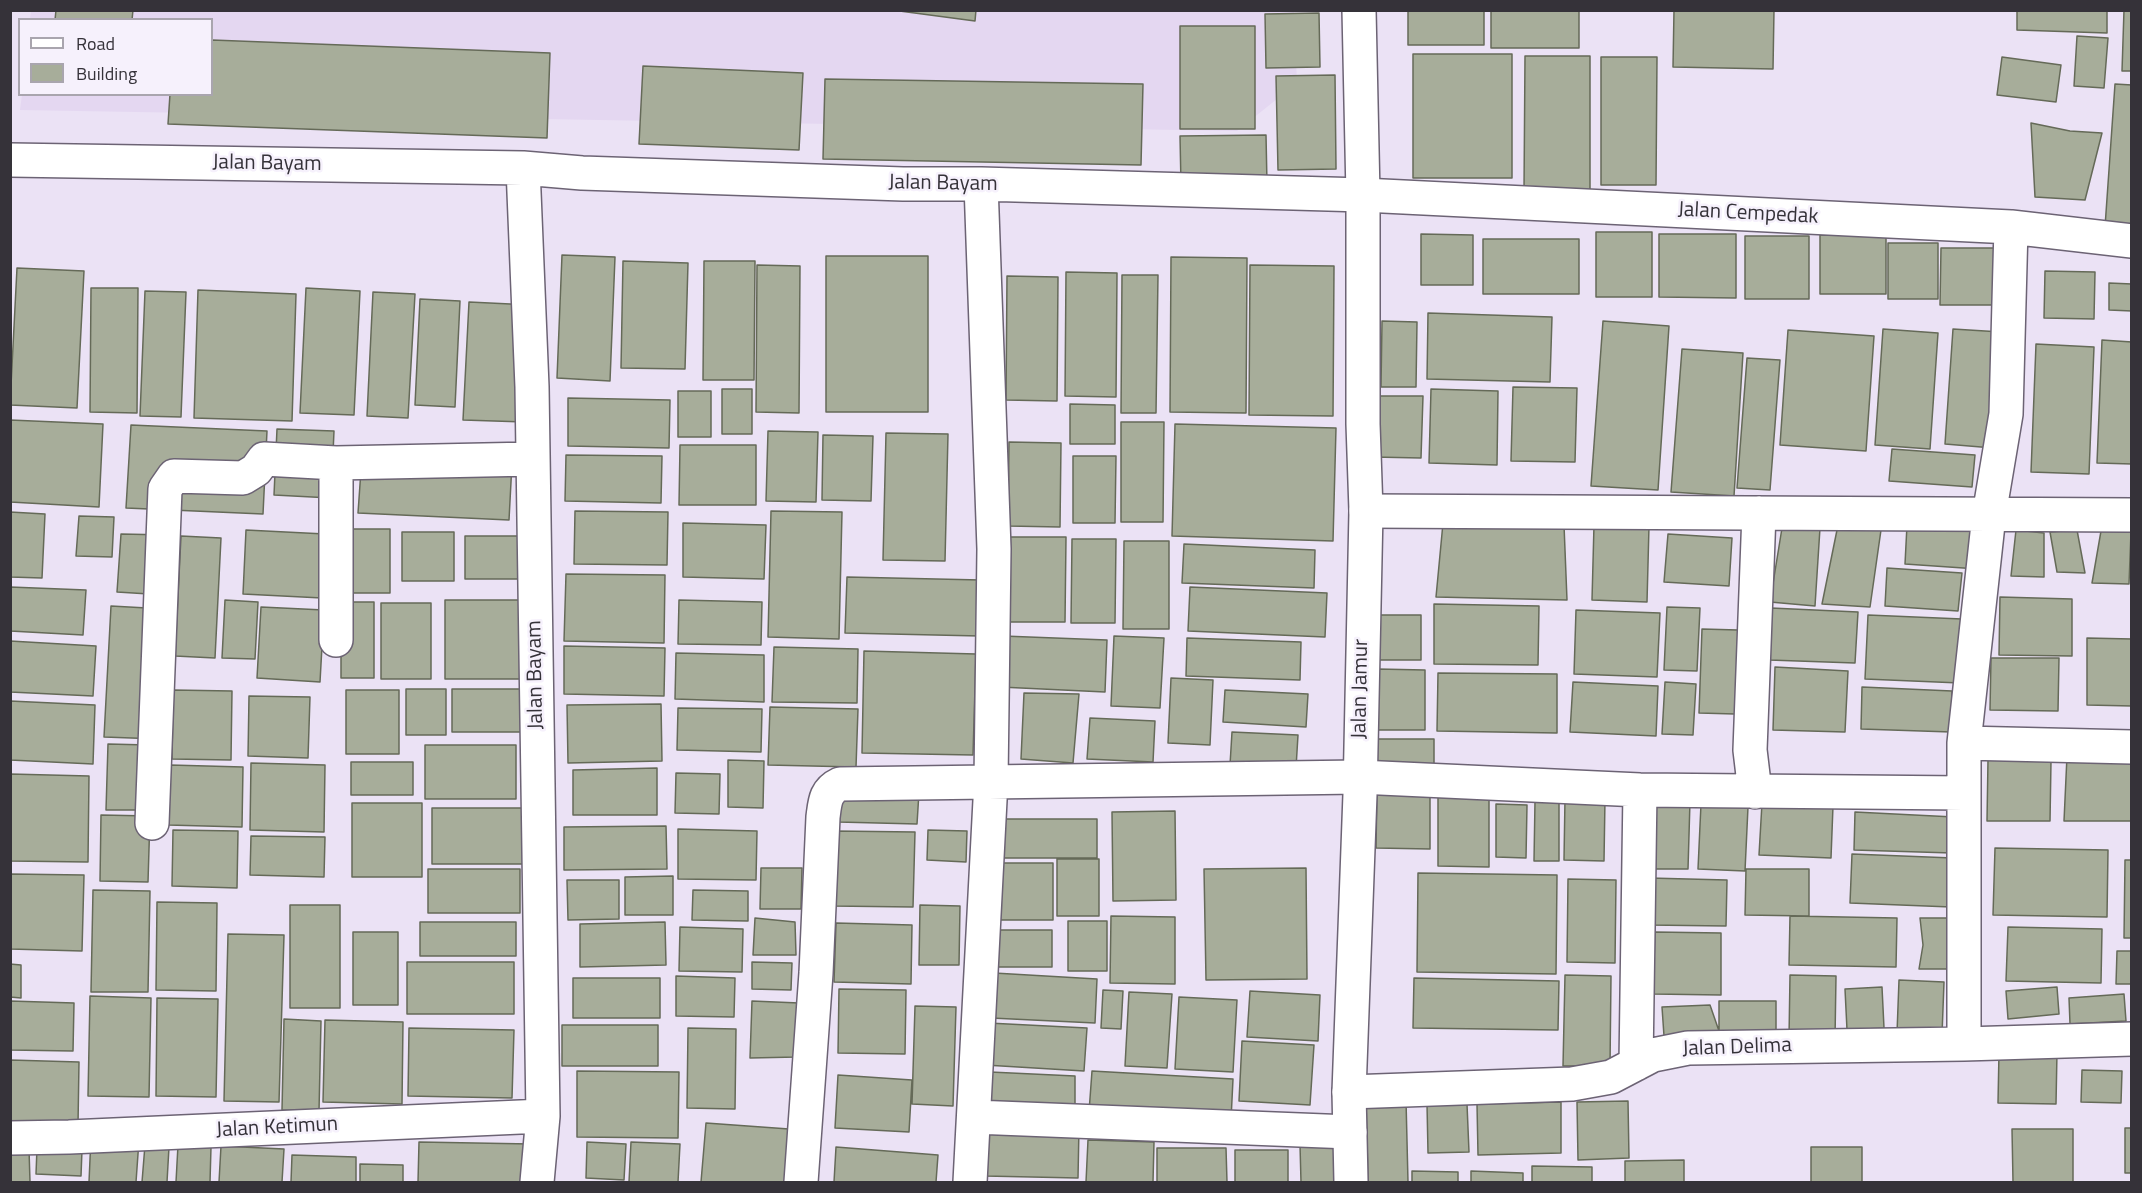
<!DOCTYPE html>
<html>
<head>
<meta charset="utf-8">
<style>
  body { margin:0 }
  #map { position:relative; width:2142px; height:1193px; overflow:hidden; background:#ebe2f5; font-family:"Titillium Web",sans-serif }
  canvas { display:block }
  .frame { position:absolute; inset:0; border:12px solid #353239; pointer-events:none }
  .legend { position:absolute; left:18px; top:18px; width:195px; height:78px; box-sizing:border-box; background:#f6f1fc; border:2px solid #a9a5ae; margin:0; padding:8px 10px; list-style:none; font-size:18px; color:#353239 }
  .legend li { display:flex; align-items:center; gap:12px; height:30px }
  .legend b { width:30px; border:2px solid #a9a5ae }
</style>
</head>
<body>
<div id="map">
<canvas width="2142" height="1193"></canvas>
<div class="frame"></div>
<ul class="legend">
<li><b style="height:8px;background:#fff"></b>Road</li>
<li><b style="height:16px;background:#a7ad9a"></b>Building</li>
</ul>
</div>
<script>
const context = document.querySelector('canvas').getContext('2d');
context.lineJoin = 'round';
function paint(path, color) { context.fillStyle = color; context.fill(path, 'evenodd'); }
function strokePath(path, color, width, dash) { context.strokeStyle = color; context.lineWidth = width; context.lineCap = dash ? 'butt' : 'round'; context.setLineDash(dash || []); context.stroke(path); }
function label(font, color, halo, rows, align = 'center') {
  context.font = font + ' "Titillium Web",sans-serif'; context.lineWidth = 5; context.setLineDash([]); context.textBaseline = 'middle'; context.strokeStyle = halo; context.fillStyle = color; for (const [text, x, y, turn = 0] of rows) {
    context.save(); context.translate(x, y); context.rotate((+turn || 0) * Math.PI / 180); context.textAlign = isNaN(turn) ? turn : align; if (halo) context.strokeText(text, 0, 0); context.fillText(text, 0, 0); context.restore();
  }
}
const built = new Path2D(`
  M31 11H1294L1297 83 1237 131 20 110 22 95 212 94V20L30 19Z`);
const building = new Path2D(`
  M56 10H133L132 20H55Z
  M892 10H976L975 21Z
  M1408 10H1484V45H1408Z
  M1491 10H1579V48H1491Z
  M1674 10H1774L1773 69 1673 67Z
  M2017 10H2107V33L2017 30Z
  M2124 10H2132V71H2122Z
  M1319 13 1320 67 1266 68 1265 14Z
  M1180 26H1255V129H1180Z
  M2077 36 2108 38 2104 88 2074 86Z
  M212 40 550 53 547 138 168 124 170 94H212Z
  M1413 54H1512V178H1413Z
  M1525 56H1590V191H1524Z
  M1601 57H1657L1656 185H1601Z
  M2002 57 2061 65 2056 102 1997 95Z
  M643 66 803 73 799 150 639 144Z
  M1335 75 1336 169 1278 170 1276 76Z
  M825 79 1143 84 1141 165 823 159Z
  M2115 84 2132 85V229L2105 227Z
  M2031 123 2070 131 2102 133 2085 200 2035 197Z
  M1266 135 1267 184 1181 185 1180 136Z
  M1596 232H1652V297H1596Z
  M1421 234 1473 235V285H1421Z
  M1659 234H1736V298L1659 297Z
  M1820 235H1886V294H1820Z
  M1745 236H1809V299H1745Z
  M1483 239H1579V294H1483Z
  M1888 243H1938V299H1888Z
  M1941 248H1995V305H1940Z
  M562 255 615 257 610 381 557 378Z
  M826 256H928V412H826Z
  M1171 257 1247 258 1246 413 1170 412Z
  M623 261 688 263 685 369 621 368Z
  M704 261H755L754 380H703Z
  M757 265 800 266 799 413 756 412Z
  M1250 265 1334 266 1333 416 1249 415Z
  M17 268 84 271 77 408 10 405Z
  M2045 271 2095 272 2094 319 2044 318Z
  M1066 272 1117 273 1116 397 1065 396Z
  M1122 275H1158L1156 413H1121Z
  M1007 276 1058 277 1057 401 1006 400Z
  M2109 283 2132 284V311L2109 310Z
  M91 288H138L137 413 90 412Z
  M306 288 360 291 354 415 300 413Z
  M198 290 296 294 292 421 194 418Z
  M145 291 186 292 181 417 140 416Z
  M373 292 415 294 408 418 367 416Z
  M420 299 460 301 455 407 415 405Z
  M469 302 531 305 525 422 463 420Z
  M1428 313 1552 317 1550 382 1427 379Z
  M1382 321 1417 322 1416 387H1381Z
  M1603 321 1669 326 1658 490 1591 486Z
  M1883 329 1938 333 1930 449 1875 445Z
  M1953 329 2001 332 1993 448 1945 444Z
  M1788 330 1874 336 1866 451 1780 445Z
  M2102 340 2132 342V464L2097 463Z
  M2036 344 2094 347 2089 474 2031 472Z
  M1682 349 1743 353 1734 496 1671 492Z
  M1747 358 1780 360 1770 490 1737 488Z
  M1513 387 1577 388 1575 462 1511 461Z
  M722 389H752V434H722Z
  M1431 389 1498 391 1497 465 1429 463Z
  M678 391H711V437H678Z
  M1374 396H1423L1421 458 1373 457Z
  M568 398 670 400 669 448 568 446Z
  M1070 404 1115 405V444H1070Z
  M10 420 103 424 99 507 10 502Z
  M1121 422H1164L1163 522H1121Z
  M1175 424 1336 428 1333 541 1172 536Z
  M131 425 267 431 263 514 126 508Z
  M277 429 334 431 331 498 274 495Z
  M768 431 818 432 816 502 766 501Z
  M886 433 948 434 945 561 883 560Z
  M823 435 873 436 871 501 822 500Z
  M1009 442 1061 443 1060 527 1008 526Z
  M680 445H756V505H679Z
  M1892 449 1975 455 1972 487 1889 481Z
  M566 455 662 456 661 503 565 501Z
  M362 456 512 463 509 520 358 513Z
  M1073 456H1116L1115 523H1073Z
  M575 511 668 512 667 565 574 564Z
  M771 511 842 512 839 639 768 637Z
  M10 512 45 514 42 578 10 577Z
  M79 516 114 517 112 557 76 556Z
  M683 523 766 525 764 579 683 577Z
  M1443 523 1564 525 1567 600 1436 597Z
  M1594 525 1649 526 1647 602 1592 600Z
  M1907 525 1980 530 1978 569 1905 564Z
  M1782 528H1820L1815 606 1770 602Z
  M345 529H390V593H345Z
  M246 530 325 534 322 598 243 594Z
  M1837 530H1881L1870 607 1822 604Z
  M2016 530 2044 533V577L2011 576Z
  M2077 530 2085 573 2057 572 2050 532Z
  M2101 531 2131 532 2129 584 2092 583Z
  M402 532H454V581H402Z
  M121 534 168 535 165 595 117 592Z
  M1668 534 1732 538 1729 586 1664 582Z
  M181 536 221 538 215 658 175 656Z
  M465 536H522V579H465Z
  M1009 537H1066L1065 622H1008Z
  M1072 539H1116L1115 623H1071Z
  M1124 541H1169V629H1123Z
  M1184 544 1315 550 1314 588 1182 583Z
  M1887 568 1962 573 1958 611 1885 606Z
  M566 574 665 575 664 643 564 641Z
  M847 577 981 580 980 636 845 633Z
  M10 587 86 590 83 635 10 631Z
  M1190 587 1327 593 1325 637 1188 631Z
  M2000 597 2072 599V656L1999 655Z
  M225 600 258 602 255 659 222 658Z
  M445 600H522V679H445Z
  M679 600 762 602 761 645 678 644Z
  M341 602H374V678H341Z
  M381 603H431V679H381Z
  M1434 604 1539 606 1538 665 1434 664Z
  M111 606 165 609 159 739 104 737Z
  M261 607 324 610 320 682 257 678Z
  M1667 607 1700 608 1697 671 1664 670Z
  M1771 608 1858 612 1855 663 1769 660Z
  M1576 610 1660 613 1657 677 1574 674Z
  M1373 615H1421V660H1372Z
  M1868 615 1962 619 1960 683 1865 679Z
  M1702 629 1738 630 1735 714 1699 713Z
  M1003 636 1107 640 1105 692 1000 687Z
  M1114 636 1164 638 1160 708 1111 706Z
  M1187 638 1301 642 1300 680 1186 676Z
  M2087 638 2132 639V706L2087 705Z
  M10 641 96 646 93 696 10 692Z
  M564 646 665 648 664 696 564 694Z
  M774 647 858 649 857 703 772 702Z
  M864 651 976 654 973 755 862 753Z
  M676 653 764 655V702L675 699Z
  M1991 658H2059L2058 711 1990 710Z
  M1775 667 1848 671 1845 732 1773 730Z
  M1377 669 1425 670V730H1376Z
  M1438 673 1557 674V733L1437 731Z
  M1171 678 1213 680 1210 745 1168 743Z
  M1573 682 1658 686 1656 736 1570 732Z
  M1665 682 1696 684 1693 735 1662 734Z
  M1862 687 1952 691 1951 732 1861 729Z
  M406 689H446V735H406Z
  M452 689H527V732H452Z
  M173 690 232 691 231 760 172 759Z
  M346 690H399V754H346Z
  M1225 690 1308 694 1306 727 1223 722Z
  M1024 693 1079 694 1073 763 1021 759Z
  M249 696 310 697 308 758 248 756Z
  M10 701 95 705 93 764 10 760Z
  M661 704 662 761 568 763 567 705Z
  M770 707 858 709 856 767 768 765Z
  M678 708 762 709 761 752 677 750Z
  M1090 718 1155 721 1153 762 1087 759Z
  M1232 732 1298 735 1296 768 1230 765Z
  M1373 739H1434V772L1373 771Z
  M108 744 148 745 146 810H106Z
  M425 745H516V799H425Z
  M2067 756 2132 758V821H2064Z
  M728 760 764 761 763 808 728 807Z
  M1988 760 2051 761 2050 821H1987Z
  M351 762H413V795H351Z
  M251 763 325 765 324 832 250 830Z
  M170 765 243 767 242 827 168 825Z
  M657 768V815H573V770Z
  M676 773 720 774 719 814 675 813Z
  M10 774 89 776 88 862 10 861Z
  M1377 788H1430V849L1376 848Z
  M840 790 919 792 917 824 838 822Z
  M1438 791 1489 792V867L1438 866Z
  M1565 798 1605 799 1604 861 1564 860Z
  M1535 801H1559V861H1534Z
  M1649 801H1690L1688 869H1647Z
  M352 803H422V877H352Z
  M1762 803 1833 806 1831 858 1759 855Z
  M1496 804 1527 805 1526 858 1496 857Z
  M1701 804 1748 807 1745 871 1698 869Z
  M432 808H523V864H432Z
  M1175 811 1176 900 1113 901 1112 812Z
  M1855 812 1954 817 1952 853 1854 850Z
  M101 815 150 816 148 882 100 881Z
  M995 819H1097V858H995Z
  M666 826 667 869 564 870V827Z
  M678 829 757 831 756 880 678 879Z
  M173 830 238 831 237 888 172 886Z
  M928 830 967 831 966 862 927 860Z
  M834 831 915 832 913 907 832 906Z
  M251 836 325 837 324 877 250 875Z
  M1995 848 2108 850 2107 917 1993 915Z
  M1852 854 1953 858 1951 907 1850 903Z
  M1057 859H1099V916H1057Z
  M2125 860H2132V938H2124Z
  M993 863H1053V920H993Z
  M761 868H802L801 909H760Z
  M1306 868 1307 979 1206 980 1204 869Z
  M428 869H520V913H428Z
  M1746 869H1809V916L1745 915Z
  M1418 873 1557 875 1556 974 1417 972Z
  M10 874 84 875 82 951 10 949Z
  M673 876V915H625V877Z
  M1649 878 1727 880 1726 926 1648 925Z
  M1568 879 1616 880 1615 963 1567 962Z
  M567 880H619V919L568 920Z
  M93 890 150 891 148 992H91Z
  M693 890 748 891V921L692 920Z
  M157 902 217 903 216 991 156 990Z
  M290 905H340V1008H290Z
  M920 905 960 906 959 965H919Z
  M1111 916 1175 917V984L1110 983Z
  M1790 916 1897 918 1896 967 1789 965Z
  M755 918 795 922 796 955H753Z
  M1920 918H1951L1950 969H1919L1923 945Z
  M1068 921H1107V971H1068Z
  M420 922H516V956H420Z
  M665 922 666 965 580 967V924Z
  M836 923 912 925 911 984 834 982Z
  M680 927 743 929 742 972 679 971Z
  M2008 927 2102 929 2101 983 2006 981Z
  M993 930H1052V967H993Z
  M353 932H398V1005H353Z
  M1655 932 1721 933V995L1653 994Z
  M228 934 284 935 279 1102 224 1101Z
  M2117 951H2132V984H2116Z
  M407 962H514V1014H407Z
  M752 962 792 963 791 990 752 989Z
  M10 964 21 965V998L10 997Z
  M994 973 1097 979 1095 1023 991 1018Z
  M1565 975 1611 976 1610 1066H1563Z
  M1790 975 1836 976 1835 1039 1789 1038Z
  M676 976 735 978 734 1017 676 1016Z
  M573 978H660V1018H573Z
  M1414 978 1559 981 1558 1030 1413 1028Z
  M1899 980 1944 982 1942 1035 1897 1033Z
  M1882 987 1884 1028 1847 1030 1845 989Z
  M2057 987 2059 1014 2008 1019 2006 991Z
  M839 989 906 990 905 1054 838 1053Z
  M1103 990 1123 991 1121 1029 1101 1028Z
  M1250 991 1320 995 1318 1041 1247 1037Z
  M1129 992 1172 994 1167 1068 1125 1066Z
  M2124 994 2126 1021 2070 1024 2069 998Z
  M90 996 151 998 149 1097 88 1096Z
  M1179 997 1237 1000 1233 1072 1175 1069Z
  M157 998 218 999 216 1097 156 1096Z
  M10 1001 74 1003 73 1051 10 1050Z
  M752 1001 799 1003 797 1057 750 1058Z
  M1719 1001H1776V1032L1719 1031Z
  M1710 1005 1719 1031 1712 1034 1664 1036 1662 1007Z
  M915 1006 956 1007 953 1106 912 1104Z
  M284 1019 321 1021 319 1111 282 1110Z
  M325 1020 403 1022 402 1104 323 1102Z
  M988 1023 1087 1028 1084 1071 985 1065Z
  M562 1025H658V1066H562Z
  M409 1028 514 1030 512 1098 408 1096Z
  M688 1028 736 1029 735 1109 687 1108Z
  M1242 1041 1314 1045 1310 1105 1239 1101Z
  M1999 1052H2057L2056 1104 1998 1103Z
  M10 1060 79 1062 78 1125 10 1124Z
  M2082 1070 2122 1071 2121 1103 2081 1102Z
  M577 1071 679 1072 678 1138 577 1137Z
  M1092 1071 1233 1079 1231 1120 1089 1112Z
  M990 1072 1075 1076V1112L987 1110Z
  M838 1075 912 1080 909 1132 835 1128Z
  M1406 1100 1408 1182H1368L1366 1101Z
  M1628 1101 1629 1158 1578 1160 1577 1102Z
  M1561 1102V1153L1478 1155 1477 1104Z
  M1427 1104H1467L1469 1152 1428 1153Z
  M706 1123 789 1129 785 1182H701Z
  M987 1125 1079 1127 1078 1178 985 1176Z
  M2125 1128H2132V1173H2125Z
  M2012 1129H2073V1182H2013Z
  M91 1137 139 1140 136 1182H89Z
  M1088 1140 1154 1142 1153 1182H1086Z
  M419 1142 531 1144 530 1182H418Z
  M587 1142 626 1144 624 1180 586 1178Z
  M631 1142 680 1144 678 1182H629Z
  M1342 1144 1343 1182H1301L1300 1145Z
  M145 1145 169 1147 167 1182H142Z
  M178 1145 211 1147 210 1182H176Z
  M221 1146 284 1149 282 1182H219Z
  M836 1147 938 1155 936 1182H834Z
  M1811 1147H1862V1182H1811Z
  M37 1148 82 1150 81 1176 36 1174Z
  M1157 1148H1226L1227 1182H1157Z
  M29 1149 30 1182H10V1151Z
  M1235 1150H1288V1182H1235Z
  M292 1155 356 1157V1182H291Z
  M1684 1160V1182H1625V1161Z
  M360 1164 403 1165V1182H360Z
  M1532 1166 1592 1167V1182H1532Z
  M1412 1171 1458 1172V1182H1412Z
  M1471 1171 1523 1173V1182H1471Z`);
const minor = new Path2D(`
  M10 160 523 168 582 173 903 184H981L1363 195 2011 227 2132 241
  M523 168 532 387 543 1116 537 1182
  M1366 511 2132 515
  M336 640V463L533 459
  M1964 743 2132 747
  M1755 792 1750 750 1759 513
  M152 823 165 489 174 476 243 478 256 470 264 459 336 463
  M1964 1044V743L1989 515 2006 414 2011 227
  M1636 1064 1640 790
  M1349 1092 1572 1084 1611 1077 1653 1055 1688 1048 1964 1044 2132 1039
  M974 1117 1350 1132
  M10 1138 69 1137 543 1116
  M801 1182 816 973 823 817C825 802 825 791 840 784L1359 777 1640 790 1964 793
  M970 1182 991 781 994 549 981 184`);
const tertiary = new Path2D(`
  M1351 1182 1349 1092 1360 794 1366 511 1363 424V195L1359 10`);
const streetNames = [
  ["Jalan Bayam",267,164,1],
  ["Jalan Bayam",943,184,1],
  ["Jalan Cempedak",1748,214,3],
  ["Jalan Bayam",536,675,-91],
  ["Jalan Jamur",1361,689,-89],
  ["Jalan Delima",1737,1048,-2],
  ["Jalan Ketimun",277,1128,-3]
];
paint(built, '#e4d7f1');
paint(building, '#a7ad9a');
strokePath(building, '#656a58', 1.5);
strokePath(minor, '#6c6374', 36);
strokePath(tertiary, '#6c6374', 36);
strokePath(minor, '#fff', 33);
strokePath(tertiary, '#fff', 33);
label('21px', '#353239', '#f6f1fc', streetNames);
</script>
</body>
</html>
